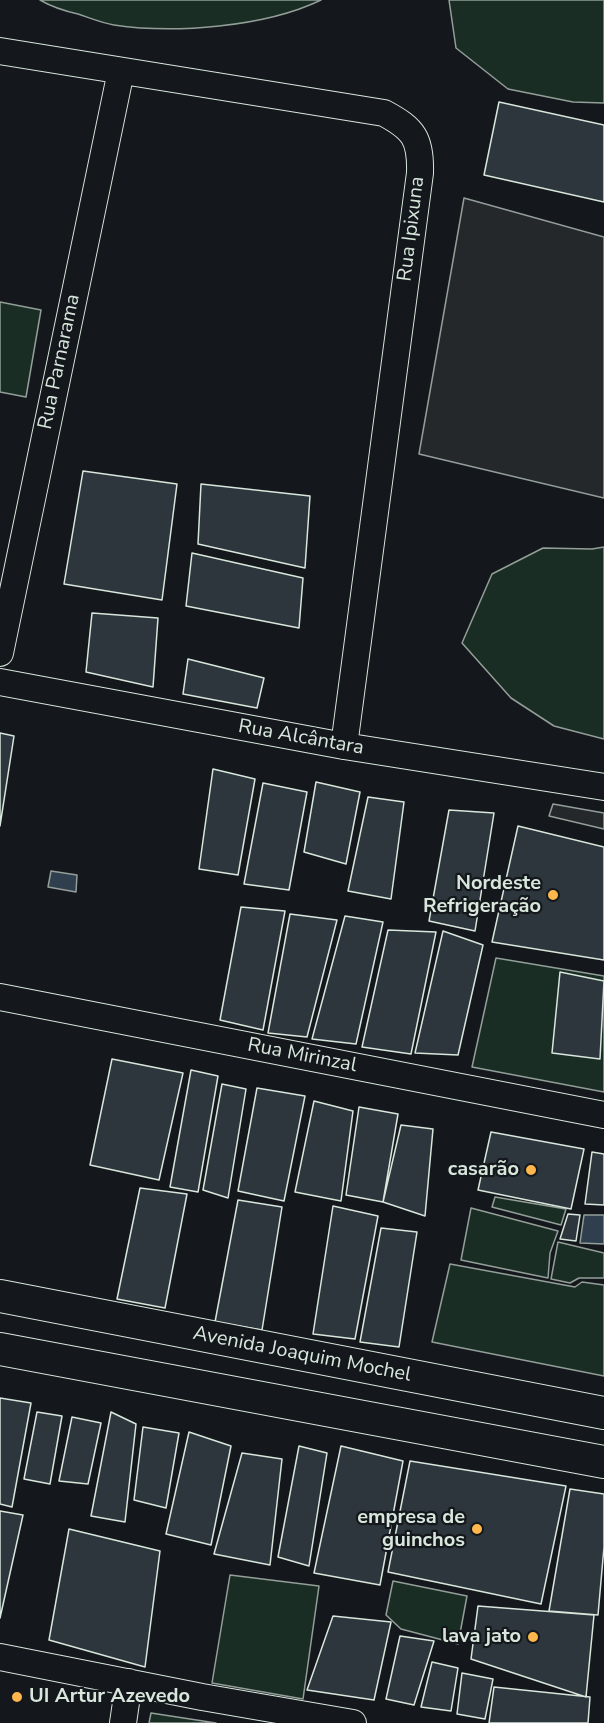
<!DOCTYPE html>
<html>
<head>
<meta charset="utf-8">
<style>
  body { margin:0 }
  canvas { display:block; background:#14181c }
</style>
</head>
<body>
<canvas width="604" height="1723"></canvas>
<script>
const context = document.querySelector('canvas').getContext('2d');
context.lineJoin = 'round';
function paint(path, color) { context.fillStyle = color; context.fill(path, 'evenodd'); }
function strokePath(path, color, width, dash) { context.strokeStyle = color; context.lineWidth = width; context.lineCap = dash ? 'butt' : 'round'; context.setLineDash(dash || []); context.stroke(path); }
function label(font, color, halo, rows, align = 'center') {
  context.font = font + ' "Nunito Sans",sans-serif'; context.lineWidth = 4.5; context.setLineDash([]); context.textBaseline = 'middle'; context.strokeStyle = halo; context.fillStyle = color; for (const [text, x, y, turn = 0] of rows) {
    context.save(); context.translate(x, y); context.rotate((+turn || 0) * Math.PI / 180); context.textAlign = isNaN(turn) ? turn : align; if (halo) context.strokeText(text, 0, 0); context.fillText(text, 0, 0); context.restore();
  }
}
const green = new Path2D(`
  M40 0H321C265 27 174 34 114 25 102 23 90 18 78 14 65 11 52 7 40 0Z
  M449 0H604V103L573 102 508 89 456 48Z
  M0 302 41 310 26 397 0 392Z
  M604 547V739L554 726 511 698 462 643 492 574 543 548 592 549Z
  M496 958 604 976V1092L472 1067Z
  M495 1197 566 1209 561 1225 492 1207Z
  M471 1208 558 1231 550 1253 548 1278 461 1260Z
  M558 1242 604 1253V1278H579L570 1283 551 1279Z
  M450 1264 575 1287 582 1282 604 1285V1376L432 1342Z
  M230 1575 319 1586 303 1699 212 1683Z
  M393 1581 467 1596 458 1644 401 1629 386 1615Z
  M151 1713 216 1723H149Z`);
const parking = new Path2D(`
  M464 198 604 237V498L419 454Z
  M553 804 604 813V829L549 816Z`);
const water = new Path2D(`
  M51 871 77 875 76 892 48 887Z
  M584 1215H604V1244L580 1243Z`);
const building = new Path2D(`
  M499 102 604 125V202L484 175Z
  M83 471 177 484 162 600 64 584Z
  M201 484 310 496 305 568 198 544Z
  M192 553 303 578 299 628 186 606Z
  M92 613 158 618 153 687 86 672Z
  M188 659 264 678 257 708 183 694Z
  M0 733 14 736 0 826Z
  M213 769 255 779 238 875 199 869Z
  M316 782 360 792 346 864 304 852Z
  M263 783 307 792 289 890 244 884Z
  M368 797 404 802 391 899 348 891Z
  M449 810 494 813 475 931 429 921Z
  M518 826 604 847V960L492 942Z
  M241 907 285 911 263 1030 220 1020Z
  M290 914 337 920 307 1037 268 1033Z
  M345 916 383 922 356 1044 312 1039Z
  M388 930 436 932 411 1054 362 1047Z
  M443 931 483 945 458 1055 415 1053Z
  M560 972 604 981 600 1059 552 1053Z
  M112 1059 183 1073 159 1180 90 1165Z
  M191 1070 218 1076 198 1192 170 1187Z
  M222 1084 246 1089 228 1198 203 1190Z
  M257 1088 305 1096 284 1201 238 1191Z
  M314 1101 353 1111 341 1201 295 1192Z
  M359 1107 398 1114 383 1202 346 1195Z
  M401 1125 433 1129 425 1216 383 1202Z
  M491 1132 584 1149 571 1209 478 1190Z
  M592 1152 604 1154V1205L585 1204Z
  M140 1188 187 1194 165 1308 117 1299Z
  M238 1200 282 1207 262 1330 215 1322Z
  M333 1206 378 1216 355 1339 313 1334Z
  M568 1214 580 1215 576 1241 560 1239Z
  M381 1228 417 1232 399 1347 360 1342Z
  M0 1398 31 1403 12 1507 0 1504Z
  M37 1412 62 1416 50 1484 24 1479Z
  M111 1412 136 1424 125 1522 91 1516Z
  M72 1417 101 1423 88 1484 59 1481Z
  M143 1427 179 1433 166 1508 134 1500Z
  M189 1432 231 1446 211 1545 166 1534Z
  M299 1446 327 1453 309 1566 278 1557Z
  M341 1446 403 1461 380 1585 314 1573Z
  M242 1453 282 1459 270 1565 214 1554Z
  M410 1461 566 1486 541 1604 388 1572Z
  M570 1489 604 1494V1547L598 1615 549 1611Z
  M0 1511 23 1515 0 1618Z
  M69 1529 160 1551 145 1667 49 1640Z
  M478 1606 594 1615 586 1697 471 1659Z
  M333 1616 391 1622 374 1700 307 1690Z
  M400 1636 434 1641 414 1705 386 1699Z
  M432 1662 458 1668 451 1711 421 1707Z
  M462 1673 493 1679 485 1719 457 1714Z
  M494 1687 590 1697 588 1723H489Z`);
const minor = new Path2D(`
  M0 51 384 113C414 129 421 139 420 173L344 746
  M0 653 121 71
  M0 682 344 746 604 787
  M0 997 604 1115
  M0 1657 202 1697 353 1723
  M123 1723 129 1682`);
const tertiary = new Path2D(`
  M0 1296 604 1413
  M0 1349 604 1462`);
const markers = [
  [553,895,6,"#ffb74d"],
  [531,1170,6,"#ffb74d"],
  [477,1529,6,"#ffb74d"],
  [533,1637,6,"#ffb74d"],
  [17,1697,6,"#ffb74d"]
];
const streetNames = [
  ["Rua Ipixuna",412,229,-83],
  ["Rua Parnarama",60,362,-78],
  ["Rua Alcântara",301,738,10],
  ["Rua Mirinzal",302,1056,11],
  ["Avenida Joaquim Mochel",302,1355,11]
];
const poiNames = [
  ["Nordeste",541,884],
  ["Refrigeração",541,907],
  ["casarão",519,1170],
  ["empresa de",465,1518],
  ["guinchos",465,1541],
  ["lava jato",521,1637],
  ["UI Artur Azevedo",29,1697,"left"]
];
paint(green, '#1a2d24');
strokePath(green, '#939e99', 1.5);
paint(parking, '#24282b');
strokePath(parking, '#939e99', 1.5);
paint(water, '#2f3f4d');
strokePath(water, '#939e99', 1.5);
paint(building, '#2c363c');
strokePath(building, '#d8e6dc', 1.5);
strokePath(minor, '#d8e6dc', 28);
strokePath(tertiary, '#d8e6dc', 34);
strokePath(minor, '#14181c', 26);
strokePath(tertiary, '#14181c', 32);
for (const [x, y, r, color] of markers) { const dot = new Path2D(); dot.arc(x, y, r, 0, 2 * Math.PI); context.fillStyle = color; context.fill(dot); strokePath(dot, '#14181c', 2); }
label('20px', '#d8e6dc', '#14181c', streetNames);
label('bold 20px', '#d8e6dc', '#14181c', poiNames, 'right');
</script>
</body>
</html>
